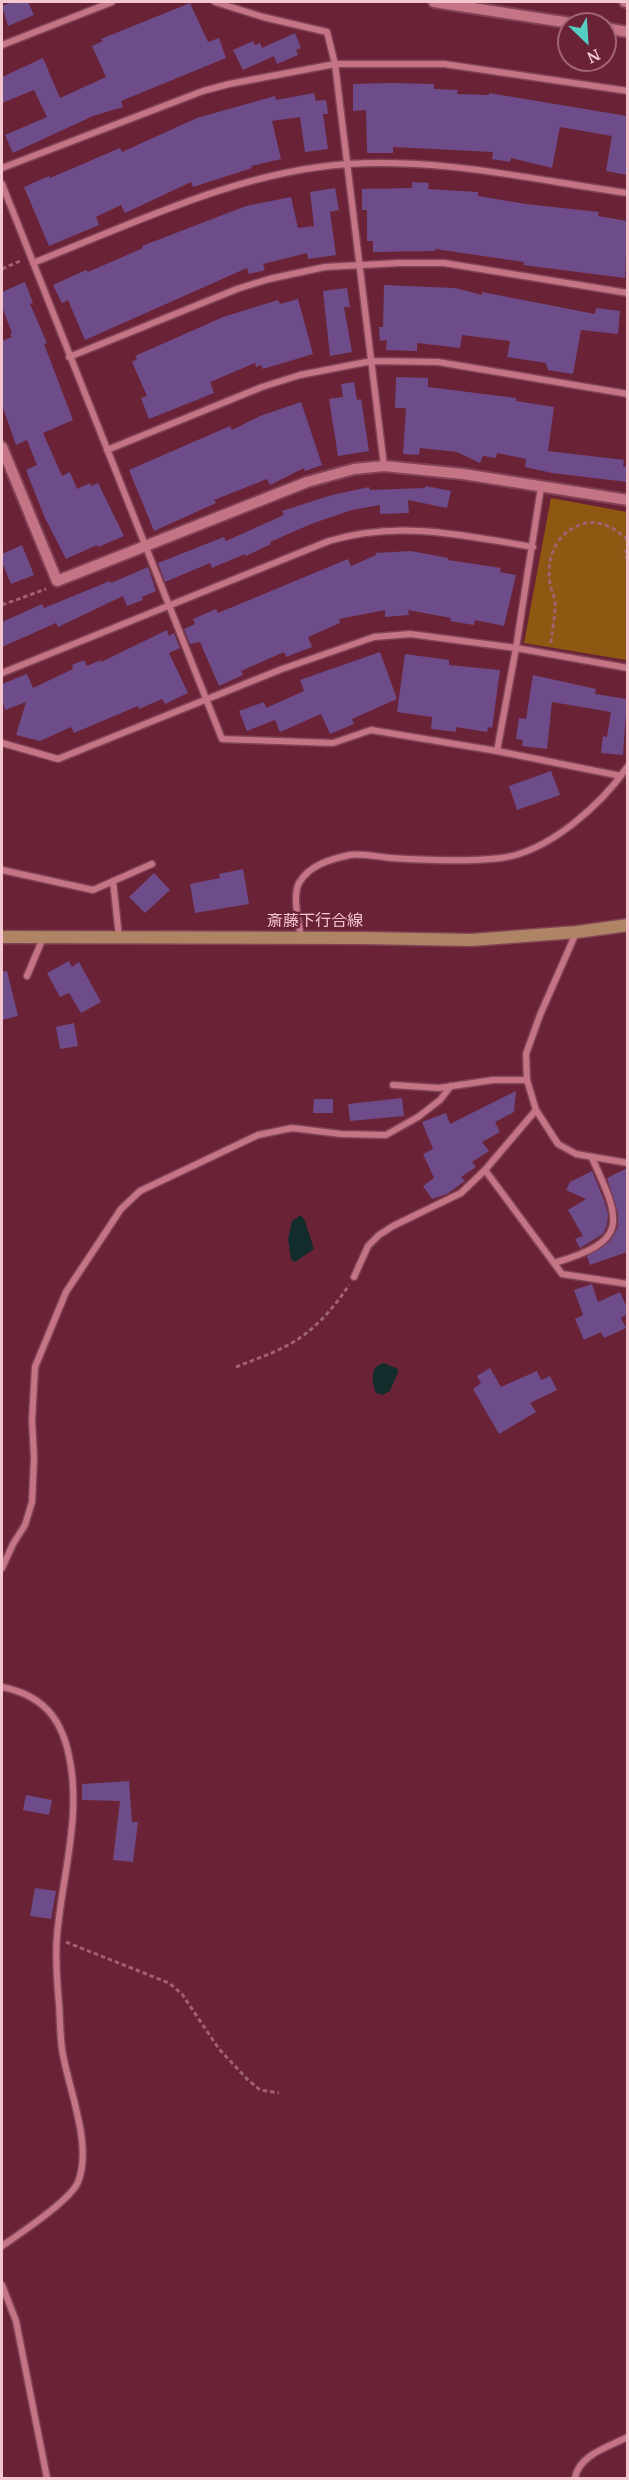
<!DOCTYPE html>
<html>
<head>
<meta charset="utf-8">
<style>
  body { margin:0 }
  #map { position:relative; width:629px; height:2480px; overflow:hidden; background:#6a2336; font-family:"PT Serif",serif }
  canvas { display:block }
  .frame { position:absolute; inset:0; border:3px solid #f4c7ce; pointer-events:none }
  .north { position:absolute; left:557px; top:12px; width:60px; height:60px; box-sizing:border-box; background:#6a2336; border:2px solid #a16573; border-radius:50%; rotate:155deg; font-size:16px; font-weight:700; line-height:24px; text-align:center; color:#f4c7ce }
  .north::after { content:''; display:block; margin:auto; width:21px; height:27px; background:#56cec3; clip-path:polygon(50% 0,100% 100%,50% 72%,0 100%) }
</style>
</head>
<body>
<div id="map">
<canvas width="629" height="2480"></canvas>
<div class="frame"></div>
<div class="north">N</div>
</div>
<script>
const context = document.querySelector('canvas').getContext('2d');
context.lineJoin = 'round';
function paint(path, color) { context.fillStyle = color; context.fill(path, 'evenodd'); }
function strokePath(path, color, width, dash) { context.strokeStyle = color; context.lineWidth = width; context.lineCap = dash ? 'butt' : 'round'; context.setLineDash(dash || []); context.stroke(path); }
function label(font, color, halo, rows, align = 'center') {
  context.font = font + ' "PT Serif","Noto Sans JP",serif'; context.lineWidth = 4.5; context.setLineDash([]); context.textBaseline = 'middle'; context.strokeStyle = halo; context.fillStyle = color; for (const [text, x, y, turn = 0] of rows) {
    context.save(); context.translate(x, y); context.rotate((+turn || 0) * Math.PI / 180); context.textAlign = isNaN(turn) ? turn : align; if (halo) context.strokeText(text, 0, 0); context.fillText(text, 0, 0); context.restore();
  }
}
const green = new Path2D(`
  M551 498 627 512V660L524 643Z`);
const water = new Path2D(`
  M301 1215 305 1221 314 1249 295 1262 291 1259 288 1239 292 1221Z
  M384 1363 398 1369V1372L390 1391 382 1395 376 1393C372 1382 369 1366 384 1363Z`);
const building = new Path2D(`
  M12 2H28L34 15 8 26 2 6Z
  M190 3 208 42 219 38 226 58 121 101 123 107 93 116 13 153 5 135 47 117 34 90 2 103V77L43 58 60 98 106 77 92 46 103 41 101 39Z
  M295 33 301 48 296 50 298 55 277 64 274 56 243 70 233 50 253 41 255 45 260 43 262 48Z
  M391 83 434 84V89L458 90 457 94 489 95V93L627 116V175L606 171 612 136 560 127 552 168 511 158 510 162 492 159 493 152 393 147V153H367L366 110 353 111V84Z
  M314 93 316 101 326 100 328 114H323L328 149 305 152 300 117 272 121 281 159 251 166 252 168 193 187 191 182 125 213 121 205 96 217 99 225 49 246 24 187 49 176 50 178 120 148 122 152 197 118 275 96 276 100Z
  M412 182 429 183 428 189 478 192V196L526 204 599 212 598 216 627 221 625 278 523 265 524 262 435 249V251L373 252V241H367V210H362V189L412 188Z
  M335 188 339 210 330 212 336 255 308 259 307 253 263 264 265 270 249 274 247 268 85 340 68 300 62 303 53 285 86 270 88 272 143 248 142 246 246 206 291 197 298 228 314 226 310 192Z
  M25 282 33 303 30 304 47 343 44 344 73 420 43 433 62 476 70 472 77 489 90 483 91 486 98 483 124 536 98 547 97 545 66 559 45 518 26 470 37 465 27 440 16 445 2 405V341L12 337 10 334 12 333 2 307V292Z
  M384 285 455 288 482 295V292L595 314 596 308 620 311 618 334 581 330 573 374 548 370 546 363 507 357 510 341 462 335 460 348 417 343V351L386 350 387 340 380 341 379 327H383Z
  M347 288 350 307H344L352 352 330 356 323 291Z
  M298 299 313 354 263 369 261 365 256 367 255 363 210 382 214 393 149 419 141 398 147 396 132 362 137 359 135 356 223 317 278 300 280 304Z
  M396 377 428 378V387L516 398V401L554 407 548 451 624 460 623 466 627 467V482L552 473 525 467 526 459 497 453 496 458 483 456 480 463 457 452 420 448 419 455 403 454 406 408H395Z
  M354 382 357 400 361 399 369 451 338 456 329 399 343 397 341 384Z
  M301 402 322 465 305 471 304 468 270 485 267 479 214 500 216 503 154 531 129 470 230 426 232 430 260 416Z
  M426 486 451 491 447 508 408 500 409 513 380 514V505L352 510 311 524 270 542 271 544 246 556 245 554 212 568 210 563 165 582 158 563 224 537 226 541 284 515 282 511 332 495 369 487 370 490 425 488Z
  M22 545 34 575 11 584 2 562V554Z
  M411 551 448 558V560L501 568 500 572 516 575 504 626 475 620 474 625 450 621 451 618 408 610 409 615 385 617V610L339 619 340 623 308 637 312 647 286 657 284 652 241 671 243 675 219 686 200 642 190 644 184 629 195 624 193 619 216 609 218 613 348 559 351 566 376 555V553Z
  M148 567 156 591 142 597 143 600 127 606 123 596 58 627 56 623 2 647V622L42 604 44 608 110 581 111 583Z
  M167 630 169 636 174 633 180 648 169 653 188 693 165 704 162 699 139 709 138 706 74 733 71 727 40 741 16 735 26 702 5 710 2 699V684L27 674 33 688 73 669 72 665 84 660 87 666 101 660V662Z
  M380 652 397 699 352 719 354 724 330 734 321 714 280 732 275 720 247 731 239 711 264 702 266 708 304 691 300 680Z
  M405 654 449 660V665L500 670 492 728 488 727 487 732 456 727V732L431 729 432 717 397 712Z
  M533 675 596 689 595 694 627 699 623 755 601 753 603 736 607 737 611 712 552 702 547 749 522 746 523 740 516 739 519 718 526 719Z
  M551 771 560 795 517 810 509 786Z
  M243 869 249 904 195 913 190 884 220 878 219 874Z
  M154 873 170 890 145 913 129 897Z
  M69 961 72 967 79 962 101 1002 81 1013 69 993 60 997 47 973Z
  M7 971 18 1016 2 1020V972Z
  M74 1023 78 1046 60 1049 56 1027Z
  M516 1091 514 1112 495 1122 500 1132 482 1142 489 1151 472 1162 476 1167 461 1177 465 1181 447 1194 432 1199 423 1186 434 1178 423 1154 433 1149 422 1122 446 1113 450 1124Z
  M402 1098 404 1116 350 1121 348 1104Z
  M314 1099H333V1113H313Z
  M627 1168V1252L590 1265 587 1256 610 1241 618 1227V1213L607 1178Z
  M592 1171 604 1200 608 1214 607 1225 603 1234 580 1248 575 1239 583 1236 568 1210 586 1199 566 1190 570 1182Z
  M592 1284 598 1302 620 1292 627 1308V1314L621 1318 626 1328 604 1338 601 1332 584 1340 575 1319 583 1315 574 1290Z
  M490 1368 501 1387 537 1371 541 1380 550 1376 557 1390 530 1403 536 1412 499 1434 473 1389 481 1383 477 1376Z
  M129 1781 132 1822H138L133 1862 113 1860 120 1801 82 1800V1784Z
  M26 1795 52 1800 49 1815 23 1810Z
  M35 1888 56 1891 51 1919 30 1916Z`);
const path = new Path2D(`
  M2 269 20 261
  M628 550 625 552 628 561
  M2 605 46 589
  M551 643C552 631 555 618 555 606 556 598 551 591 550 583 546 557 556 533 582 524 600 519 616 528 628 541
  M236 1367C253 1360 272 1354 288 1345 313 1332 334 1308 349 1285
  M66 1942 169 1983 182 1994 219 2049 247 2079 260 2090 279 2093`);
const minor = new Path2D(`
  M215 2 263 17 327 32 335 64 384 466
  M2 45 112 2
  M2 168 203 91 229 84 335 64H444L628 91
  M2 184 222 739 333 743 371 730 497 751 516 648 541 487
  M33 263C132 224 240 171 348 164 443 158 534 180 628 193
  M69 357 237 289 269 279 325 267 399 263H444L628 293
  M107 450 262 387 300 375 372 361 438 362 628 394
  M2 673 329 541C399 520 462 535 533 547
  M2 743 58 759 282 669 374 637 410 634 516 648 628 668
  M497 751 621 776
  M2 870 93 890 152 864
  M113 881 119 937
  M576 933 540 1015 526 1054 527 1080 536 1110 558 1144 576 1154 628 1163
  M301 938C299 923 292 896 299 883 309 865 331 859 350 855 362 853 378 857 391 858 426 860 465 862 501 858 549 852 602 804 628 766
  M27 976 43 938
  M393 1085 439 1088 493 1080H527
  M536 1110 485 1170 562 1274 628 1284
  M554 1263C629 1241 622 1223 592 1158
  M354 1277 368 1246 379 1235 393 1226 461 1193 485 1170
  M2 1568 13 1544 25 1525 32 1502 34 1458 32 1420 35 1367 66 1292 121 1209 140 1191 258 1135 292 1128 341 1134 386 1135 418 1117 440 1100 451 1086
  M2 1687C41 1695 61 1716 69 1756 82 1816 62 1876 57 1936 55 1958 57 1982 59 2004 60 2019 60 2034 62 2049 68 2089 93 2144 78 2182 71 2200 18 2235 2 2246
  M2 2285 16 2321 47 2478
  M575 2478C579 2455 608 2447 628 2437`);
const tertiary = new Path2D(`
  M434 2 577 24
  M625 2H628
  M605 28 628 32
  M2 447 57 581 307 482 354 469 384 466 463 474 628 500`);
const secondary = new Path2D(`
  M2 937 363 938 471 940 577 932 628 925`);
const streetNames = [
  ["斎藤下行合線",315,921]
];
paint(green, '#8d5812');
paint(water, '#112c2a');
paint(building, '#6d4c89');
strokePath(minor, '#814256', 9);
strokePath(tertiary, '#814256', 14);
strokePath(secondary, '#814256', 15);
strokePath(path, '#9f6271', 3, [4.5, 3]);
strokePath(minor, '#c47484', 6);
strokePath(tertiary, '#c47484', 10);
strokePath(secondary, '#ae8464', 12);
label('16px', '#f4c7ce', '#6a2336', streetNames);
</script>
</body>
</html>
